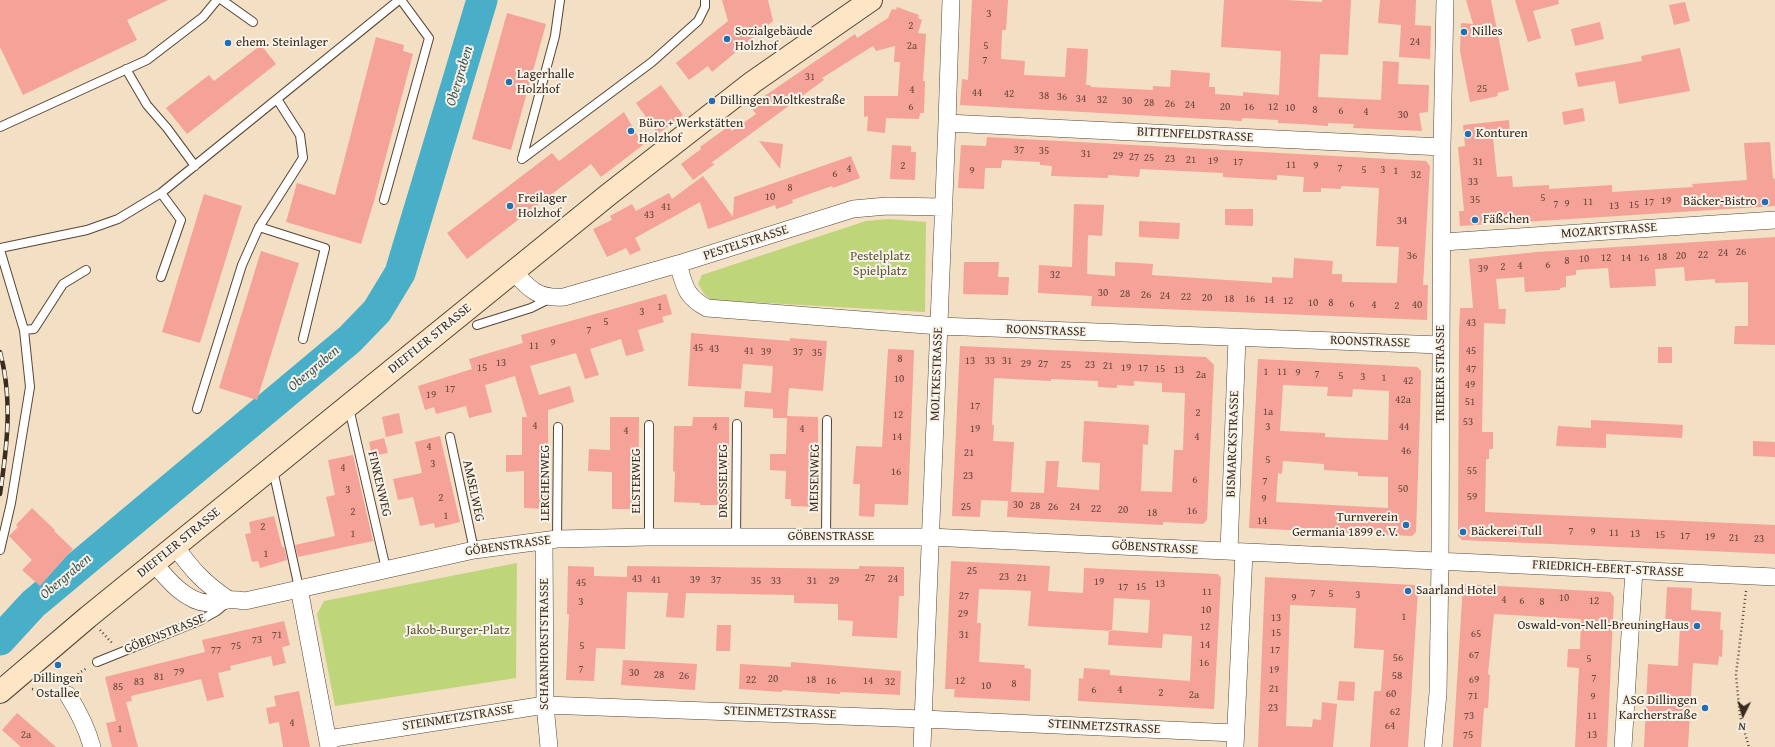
<!DOCTYPE html>
<html>
<head>
<meta charset="utf-8">
<style>
  body { margin:0 }
  #map { position:relative; width:1775px; height:747px; overflow:hidden; background:#f3dfc3; font-family:"Gentium Book Plus",serif }
  canvas { display:block }
  .north { position:absolute; left:1723px; top:695px; width:40px; height:40px; -webkit-text-stroke:3px #f7f3e8; paint-order:stroke; rotate:185deg; font-size:11px; font-weight:700; line-height:16px; text-align:center; color:#3b2a1e }
  .north::after { content:''; display:block; margin:auto; width:14px; height:18px; background:#3b2a1e; clip-path:polygon(50% 0,100% 100%,50% 72%,0 100%) }
</style>
</head>
<body>
<div id="map">
<canvas width="1775" height="747"></canvas>
<div class="north">N</div>
</div>
<script>
const context = document.querySelector('canvas').getContext('2d');
context.lineJoin = 'round';
function paint(path, color) { context.fillStyle = color; context.fill(path, 'evenodd'); }
function strokePath(path, color, width, dash) { context.strokeStyle = color; context.lineWidth = width; context.lineCap = dash ? 'butt' : 'round'; context.setLineDash(dash || []); context.stroke(path); }
function label(font, color, halo, rows, align = 'center') {
  context.font = font + ' "Gentium Book Plus",serif'; context.lineWidth = 4; context.setLineDash([]); context.textBaseline = 'middle'; context.strokeStyle = halo; context.fillStyle = color; for (const [text, x, y, turn = 0] of rows) {
    context.save(); context.translate(x, y); context.rotate((+turn || 0) * Math.PI / 180); context.textAlign = isNaN(turn) ? turn : align; if (halo) context.strokeText(text, 0, 0); context.fillText(text, 0, 0); context.restore();
  }
}
const green = new Path2D(`
  M889 219 926 222 925 312 712 300 705 295 698 284 702 275 866 221Z
  M517 563 516 678 335 706 317 614 324 601Z`);
const river = new Path2D(`
  M0 640 33 604 350 339 377 311 400 273 482 0`);
const building = new Path2D(`
  M0 0H168L127 20 137 40 23 95 0 47Z
  M722 0H768L773 21 712 72 708 66 689 80 676 63 728 21Z
  M972 0H1008L1006 30H1002L1001 59 1025 61 1024 75 1065 77 1067 48 1088 49 1086 85H1091L1090 87 1153 90V86L1170 87 1171 70 1210 73 1209 87H1215V94L1243 96V92L1279 95 1281 51 1221 47 1224 0H1285L1322 2V0H1351L1348 55 1320 54 1318 97 1381 100 1383 61 1399 62 1398 84 1429 85 1428 112 1419 113 1422 131 1353 128 1354 124 1328 123V126L1300 124 1278 123V120L1242 118V121L960 105 962 79 968 80Z
  M1380 0H1416L1415 25 1431 26 1430 59 1399 57 1401 25 1378 23Z
  M1466 0H1491L1509 90 1497 93 1498 96 1470 102 1460 51 1461 23 1473 24Z
  M1515 0H1558L1559 4 1533 11 1541 38 1528 42Z
  M1685 2 1690 21 1674 25 1669 5Z
  M897 7 919 15 918 18 922 20 918 33 926 34 923 81H925L924 113H920L919 119 886 118 885 133 867 131 868 116 864 117V96H898L900 62H894L895 46 876 51 873 46 822 78 824 80 711 163 715 164 693 180 681 164 701 149 700 147 729 126 732 131 756 114 750 106 855 34 857 38 888 18 892 9 896 10Z
  M507 13 546 24 511 150 472 139Z
  M1600 22 1604 39 1575 46 1571 29Z
  M376 37 404 45 403 51 413 54 374 201 361 244 286 222 297 183 335 195Z
  M261 45 276 64 187 134 166 108 209 75 214 81Z
  M1680 48 1690 91 1619 104 1615 81 1578 87 1575 73 1642 61 1641 56Z
  M661 85 683 115 658 134 636 103Z
  M1583 108 1585 121 1564 125 1562 112Z
  M624 112 643 145 601 177 591 164 467 259 447 233 552 153 559 161Z
  M1509 120 1510 136 1493 138 1497 177 1512 176 1513 187 1549 185V189L1612 185V192L1693 187 1692 184 1747 180 1744 143 1770 142 1773 179 1775 178V206L1460 226 1459 211H1464L1458 147 1465 146 1463 125Z
  M987 137 1426 161 1430 166 1423 285H1428L1427 320 1091 306 1092 296 1038 293 1039 265 1072 267 1074 204 1104 205 1102 236 1088 235 1087 274 1115 276V262L1137 263 1153 264 1152 275 1272 283V277L1293 278 1294 258 1333 261 1332 274H1342V282L1397 283 1399 247 1376 246 1379 188 1341 186V189L1321 188V192H1303L1304 177 1277 175V180L1223 177V173L1140 169 1139 177 1108 175V178L1051 176 1052 166 1040 165V162L1002 160 1001 168H985L984 189 958 188 961 145 986 146Z
  M759 141 783 144 780 169Z
  M892 145 911 146V152H916L915 180 890 179Z
  M851 156 860 178 833 188 832 186 792 200 793 203 776 209 775 205 708 229 700 202 635 238 641 250 630 255 626 248 607 257 593 229 612 220 610 216 632 204 636 211 669 193 672 199 703 176 733 217 734 197Z
  M204 194 242 206 200 343 162 332Z
  M1225 209H1253V226L1225 225Z
  M1139 221 1180 223 1179 239 1139 237Z
  M1775 237V345L1734 344 1735 326H1748V282L1715 283V279L1685 281 1684 267 1655 269 1656 286 1610 288 1608 268 1576 270V275L1566 276V287L1560 288V290L1525 292 1524 277 1496 279 1499 309H1506L1505 324 1484 323 1482 432H1493V449H1489V459H1486L1485 512 1775 525V554L1462 540 1458 536 1459 331 1460 308H1473L1469 259 1537 252Z
  M261 251 299 263 257 400 219 388Z
  M964 262H999L998 277H1009L1008 295 963 294Z
  M666 294 672 314 662 317 664 322 638 330 644 351 626 356 621 339 590 349 599 375 585 379 576 353 530 366 539 395 570 386 574 402 548 410V509L524 508V471L506 472V455H522V417H527L515 376 485 385 492 412 469 418 466 406 436 414 434 407 425 410 418 386 472 369 469 359 523 343 521 335Z
  M691 333 790 341V338L827 341 823 391 789 388 787 416 818 417V507L791 506V499H785L786 471 770 470V454H786L787 418H773V409L744 407 745 391 771 393 773 366 743 364 741 389 688 386Z
  M960 346 1206 357 1214 365 1207 520 1203 524 1163 522V525L1007 517 1008 501 981 500 980 517 952 516ZM994 378 1051 381V379L1098 381V387L1117 388V385L1134 386V381L1162 383V392L1185 393 1183 450H1174L1172 492 1141 491 1143 444 1148 445 1149 425 1084 421 1082 462 1100 463 1099 490 1057 487 1059 461H1046L1044 493 1011 492 1014 442 993 441 994 425H992Z
  M1658 347H1672V363H1658Z
  M888 349 914 350 908 505 875 504 874 517 859 516 860 484H853L856 446 882 447Z
  M1258 359 1417 367 1421 371 1420 416 1416 532 1412 536 1249 528ZM1283 385 1328 387 1327 396 1352 397 1353 389 1389 391 1388 440 1325 437V433L1280 431ZM1283 461 1324 464V470L1358 472V476L1388 477V508L1276 502 1278 473 1282 474Z
  M399 413 403 433 386 437 382 417Z
  M610 417H639L638 509H612V472L588 471 589 449 610 450Z
  M693 417H729V505H700V503L674 502 675 472 673 471 674 426H692Z
  M1591 420 1683 425 1682 438 1606 434V448L1556 446 1558 426 1591 428Z
  M440 436 460 522 435 528 434 523 420 526 413 497 398 500 393 479 422 473 415 442Z
  M384 438 388 453 372 456 369 442Z
  M1753 441 1775 442V457L1753 456Z
  M353 455 373 541 298 557 295 545 335 536 326 497 335 495 328 460Z
  M32 508 55 530 54 531 73 549 40 586 22 570 32 560 9 536 18 527 16 525Z
  M274 516 282 547H284L287 560 260 568 258 561 252 562 245 534 251 533 249 522Z
  M951 561 1050 566 1048 591 1083 593 1084 568 1218 574 1221 578 1214 709 1078 701 1079 678 1083 679 1084 668 1110 670V675L1190 681 1192 636 1163 634 1162 648 1108 645 1109 630 1148 633 1150 600 1131 599 1114 598 1112 631 1028 626 1031 591 1013 590 979 589 977 623H981L979 662 1025 665 1024 668 1031 669 1030 701 954 697 955 689H945Z
  M568 566 594 567V576L627 577V566L859 569V566L904 567V596H899L897 638 852 636 853 621 838 620V604L794 603V595L686 593 684 618 666 617 668 593 627 592 625 649 596 648 594 681 566 680 569 614H567Z
  M1265 577 1414 585 1418 590 1408 747H1370L1374 691H1381L1384 650 1354 648 1356 608 1290 605 1286 726 1312 727 1313 719 1321 720 1322 702 1337 704 1333 747H1258Z
  M1463 584 1610 592 1614 597 1607 747H1575L1579 668 1567 667 1568 649H1580L1581 619 1494 614 1488 674 1490 675 1488 708H1484L1481 747H1453Z
  M1667 587 1692 588 1691 610 1721 612 1720 630H1723L1722 657 1719 656 1718 665 1693 663 1688 747H1644L1648 664 1678 666 1680 626 1665 625Z
  M284 621 290 645 282 647 286 663 273 666 271 656 230 666 231 670 218 673 224 697 207 701 201 679 131 696 132 701 126 702 138 747H112L106 723 116 721 105 677 205 652 202 640Z
  M717 625H731L730 651H716Z
  M623 660 697 664 695 690 621 685Z
  M791 662 901 671 900 695 840 692V694L782 690V692L739 689 740 664 791 667Z
  M1339 681 1355 682 1354 701 1337 700Z
  M299 691 310 747H283L279 722 269 724 266 708 276 706 274 696Z
  M17 713 39 732 56 747H21L2 730Z`);
const path = new Path2D(`
  M1746 591 1736 675 1740 716 1749 747
  M100 630 112 643
  M74 681 79 673 87 668
  M32 689 52 693`);
const service = new Path2D(`
  M222 0 253 22
  M126 69 147 105 167 128 195 166
  M0 127 147 60 203 17 217 0
  M522 159 652 62 698 21 705 7V0
  M522 159 555 36 560 0
  M384 200 429 38 401 0
  M259 227 325 248 303 339
  M0 248 87 230 118 219 161 193 399 0
  M0 250 24 330 30 387 11 503 0 550
  M161 277 181 220 161 193
  M477 325 531 308 551 298
  M24 330 34 329 63 284 86 270
  M349 408 386 569
  M197 409 242 265 259 227 303 158 300 135 277 99
  M450 437 474 550
  M273 470 299 588
  M649 537V425
  M736 537 737 424
  M826 537 827 420
  M557 539 558 427
  M97 662 201 620 217 611 224 605`);
const minor = new Path2D(`
  M947 123 1442 147
  M1443 242 1775 220
  M678 264C685 287 685 296 707 308L939 326 1441 345
  M513 271C529 289 538 299 564 297L678 264 853 209 887 206 944 207
  M544 541 545 705 549 747
  M175 546C192 570 204 583 229 600
  M1229 551 1237 338
  M154 563C167 579 186 602 208 603 214 604 221 601 227 600 233 599 239 600 245 601L474 550 557 539 649 537H930L1775 577
  M299 588 329 747
  M68 695C78 711 87 728 92 747
  M328 739 545 705 923 719 1235 733
  M922 747 947 123 951 0
  M1235 747 1244 552
  M1433 747 1438 693 1440 561 1442 147 1445 0
  M1623 747 1634 570`);
const secondary = new Path2D(`
  M0 692 88 617 608 195 753 82 871 0`);
const rail = new Path2D(`
  M0 352C13 399 7 447 0 494`);
const markers = [
  [1464,32,4,"#1f6fb2"],
  [727,39,4,"#1f6fb2"],
  [228,43,4,"#1f6fb2"],
  [509,82,4,"#1f6fb2"],
  [712,101,4,"#1f6fb2"],
  [631,131,4,"#1f6fb2"],
  [1468,134,4,"#1f6fb2"],
  [1765,202,4,"#1f6fb2"],
  [510,206,4,"#1f6fb2"],
  [1475,220,4,"#1f6fb2"],
  [1406,525,4,"#1f6fb2"],
  [1463,532,4,"#1f6fb2"],
  [1408,591,4,"#1f6fb2"],
  [1697,626,4,"#1f6fb2"],
  [58,665,4,"#1f6fb2"],
  [1705,708,4,"#1f6fb2"]
];
const numberNames = [
  ["3",989,14],
  ["2",911,26],
  ["24",1415,42],
  ["2a",912,46],
  ["5",986,46],
  ["7",985,60],
  ["31",810,77],
  ["25",1482,89],
  ["4",912,90],
  ["44",977,93],
  ["42",1009,94],
  ["38",1044,96],
  ["36",1062,97],
  ["34",1081,99],
  ["32",1102,100],
  ["30",1127,101],
  ["28",1149,103],
  ["26",1170,104],
  ["24",1190,105],
  ["6",911,107],
  ["20",1225,107],
  ["16",1249,107],
  ["12",1273,107],
  ["10",1290,108],
  ["8",1315,110],
  ["6",1341,111],
  ["4",1366,112],
  ["30",1403,115],
  ["37",1019,150],
  ["35",1044,151],
  ["31",1086,154],
  ["29",1118,156],
  ["27",1134,157],
  ["25",1149,158],
  ["23",1170,159],
  ["21",1191,160],
  ["19",1213,161],
  ["17",1238,162],
  ["31",1478,162],
  ["11",1291,165],
  ["2",903,166],
  ["9",1316,166],
  ["7",1340,168],
  ["4",849,169],
  ["5",1364,170],
  ["3",1383,170],
  ["9",972,171],
  ["1",1396,171],
  ["6",835,174],
  ["32",1416,175],
  ["33",1473,182],
  ["8",790,188],
  ["10",770,197],
  ["5",1543,198],
  ["35",1475,200],
  ["19",1666,201],
  ["11",1588,202],
  ["17",1649,202],
  ["7",1556,204],
  ["9",1567,204],
  ["15",1634,205],
  ["13",1614,206],
  ["41",666,207],
  ["43",649,215],
  ["34",1402,221],
  ["26",1741,252],
  ["24",1723,253],
  ["22",1703,255],
  ["36",1412,256],
  ["20",1681,256],
  ["18",1662,257],
  ["12",1606,258],
  ["14",1626,258],
  ["16",1644,258],
  ["10",1584,259],
  ["8",1567,261],
  ["6",1548,265],
  ["4",1520,266],
  ["2",1503,267],
  ["39",1483,269],
  ["32",1055,275],
  ["30",1103,293],
  ["28",1125,294],
  ["26",1146,295],
  ["24",1165,296],
  ["22",1186,297],
  ["20",1207,298],
  ["18",1229,299],
  ["16",1250,299],
  ["14",1269,300],
  ["12",1288,301],
  ["10",1313,303],
  ["8",1331,303],
  ["6",1352,304],
  ["4",1374,305],
  ["40",1417,305],
  ["2",1397,306],
  ["1",660,307],
  ["3",642,312],
  ["5",606,322],
  ["43",1471,323],
  ["7",589,330],
  ["9",553,343],
  ["11",534,346],
  ["45",698,348],
  ["43",714,349],
  ["41",749,351],
  ["45",1471,351],
  ["39",766,352],
  ["37",798,352],
  ["35",817,353],
  ["8",900,359],
  ["13",970,361],
  ["33",990,361],
  ["31",1007,361],
  ["13",501,363],
  ["29",1026,364],
  ["27",1043,364],
  ["25",1066,365],
  ["23",1090,365],
  ["21",1108,366],
  ["15",482,368],
  ["19",1126,368],
  ["17",1143,368],
  ["15",1160,369],
  ["47",1471,369],
  ["13",1179,370],
  ["1",1266,372],
  ["11",1282,372],
  ["9",1298,373],
  ["7",1317,374],
  ["2a",1201,375],
  ["5",1341,376],
  ["3",1363,377],
  ["1",1384,378],
  ["10",899,379],
  ["42",1408,381],
  ["49",1470,385],
  ["17",450,389],
  ["19",431,395],
  ["42a",1403,400],
  ["51",1470,402],
  ["17",975,406],
  ["1a",1268,412],
  ["2",1198,413],
  ["12",898,415],
  ["53",1468,422],
  ["4",535,426],
  ["4",715,427],
  ["3",1268,427],
  ["44",1404,427],
  ["4",802,429],
  ["19",975,429],
  ["4",626,431],
  ["14",897,437],
  ["4",1197,437],
  ["4",429,447],
  ["46",1406,451],
  ["21",969,453],
  ["5",1268,460],
  ["3",433,464],
  ["4",343,468],
  ["55",1472,471],
  ["16",896,472],
  ["23",968,476],
  ["6",1195,480],
  ["7",1265,481],
  ["50",1403,489],
  ["3",348,490],
  ["59",1472,497],
  ["2",441,498],
  ["9",1264,499],
  ["30",1018,505],
  ["28",1035,506],
  ["25",966,507],
  ["26",1053,507],
  ["24",1075,507],
  ["22",1096,509],
  ["20",1123,510],
  ["16",1192,511],
  ["2",353,512],
  ["18",1152,513],
  ["1",446,516],
  ["14",1262,521],
  ["2",263,527],
  ["7",1571,531],
  ["9",1593,532],
  ["11",1614,533],
  ["1",353,534],
  ["13",1635,534],
  ["15",1660,535],
  ["17",1685,536],
  ["19",1710,537],
  ["21",1734,538],
  ["23",1759,539],
  ["1",266,554],
  ["25",972,571],
  ["23",1004,577],
  ["27",870,578],
  ["21",1022,578],
  ["43",637,579],
  ["24",893,579],
  ["41",656,580],
  ["39",695,580],
  ["37",716,580],
  ["35",756,581],
  ["33",776,581],
  ["31",812,581],
  ["29",834,581],
  ["19",1099,582],
  ["45",581,583],
  ["13",1160,584],
  ["17",1123,587],
  ["15",1141,587],
  ["11",1207,592],
  ["7",1313,593],
  ["5",1331,594],
  ["3",1358,595],
  ["27",964,596],
  ["9",1294,598],
  ["10",1564,598],
  ["4",1504,600],
  ["6",1522,601],
  ["12",1594,601],
  ["3",581,602],
  ["8",1542,602],
  ["10",1206,610],
  ["29",963,614],
  ["1",1404,617],
  ["13",1276,618],
  ["12",1205,627],
  ["15",1276,633],
  ["65",1476,634],
  ["71",277,635],
  ["31",964,635],
  ["73",257,640],
  ["14",1205,645],
  ["75",236,646],
  ["5",582,646],
  ["77",216,650],
  ["17",1275,650],
  ["67",1474,655],
  ["56",1398,658],
  ["5",1589,659],
  ["16",1204,663],
  ["7",581,669],
  ["19",1274,670],
  ["79",179,672],
  ["30",634,673],
  ["28",659,675],
  ["26",684,676],
  ["58",1397,676],
  ["81",159,677],
  ["7",1594,678],
  ["20",773,679],
  ["22",751,680],
  ["18",811,680],
  ["69",1474,680],
  ["16",831,681],
  ["14",868,681],
  ["12",960,681],
  ["83",139,682],
  ["32",890,682],
  ["8",1014,684],
  ["10",986,686],
  ["85",118,687],
  ["21",1274,689],
  ["6",1094,690],
  ["4",1120,690],
  ["2",1161,693],
  ["60",1391,694],
  ["2a",1194,695],
  ["71",1473,696],
  ["9",1593,697],
  ["23",1273,708],
  ["62",1395,712],
  ["73",1469,716],
  ["11",1592,716],
  ["4",292,723],
  ["64",1390,726],
  ["1",120,729],
  ["2a",26,735],
  ["75",1468,735],
  ["13",1592,735]
];
const poiNames = [
  ["Sozialgebäude",735,32],
  ["Holzhof",735,47],
  ["Nilles",1472,32],
  ["ehem. Steinlager",236,43],
  ["Lagerhalle",517,75],
  ["Holzhof",517,90],
  ["Dillingen Moltkestraße",720,101],
  ["Büro + Werkstätten",639,124],
  ["Holzhof",639,139],
  ["Konturen",1476,134],
  ["Freilager",518,199],
  ["Holzhof",518,214],
  ["Bäcker-Bistro",1757,202,"right"],
  ["Fäßchen",1483,220],
  ["Turnverein",1398,518,"right"],
  ["Germania 1899 e. V.",1398,533,"right"],
  ["Bäckerei Tull",1471,532],
  ["Saarland Hotel",1416,591],
  ["Oswald-von-Nell-BreuningHaus",1689,626,"right"],
  ["Dillingen",58,679,"center"],
  ["Ostallee",58,694,"center"],
  ["ASG Dillingen",1697,701,"right"],
  ["Karcherstraße",1697,716,"right"]
];
const streetNames = [
  ["BITTENFELDSTRASSE",1195,135,3],
  ["MOZARTSTRASSE",1609,231,-4],
  ["PESTELSTRASSE",746,243,-18],
  ["ROONSTRASSE",1046,331,2],
  ["DIEFFLER STRASSE",430,339,-39],
  ["ROONSTRASSE",1370,342,2],
  ["MOLTKESTRASSE",937,374,-88],
  ["TRIERER STRASSE",1441,374,-90],
  ["BISMARCKSTRASSE",1233,444,-88],
  ["MEISENWEG",815,478,-89],
  ["ELSTERWEG",637,481,-90],
  ["DROSSELWEG",724,481,-90],
  ["LERCHENWEG",546,483,-90],
  ["FINKENWEG",379,484,77],
  ["AMSELWEG",473,491,78],
  ["GÖBENSTRASSE",831,537],
  ["DIEFFLER STRASSE",179,543,-39],
  ["GÖBENSTRASSE",508,546,-8],
  ["GÖBENSTRASSE",1155,548,3],
  ["FRIEDRICH-EBERT-STRASSE",1608,569,3],
  ["GÖBENSTRASSE",165,634,-22],
  ["SCHARNHORSTSTRASSE",545,644,-90],
  ["STEINMETZSTRASSE",780,713,2],
  ["STEINMETZSTRASSE",458,718,-9],
  ["STEINMETZSTRASSE",1104,727,3]
];
const parkNames = [
  ["Pestelplatz",880,257],
  ["Spielplatz",880,272],
  ["Jakob-Burger-Platz",458,631]
];
const waterNames = [
  ["Obergraben",460,76,-73],
  ["Obergraben",314,369,-40],
  ["Obergraben",66,577,-40]
];
paint(green, '#bed57a');
strokePath(river, '#49afc8', 31);
paint(building, '#f5a298');
strokePath(service, '#574537', 10);
strokePath(minor, '#574537', 18);
strokePath(secondary, '#574537', 24);
strokePath(path, '#574537', 2.5, [1, 3]);
strokePath(service, '#fff', 8);
strokePath(minor, '#fff', 17);
strokePath(secondary, '#fde5c5', 22);
strokePath(rail, '#3b2a1e', 4.5);
strokePath(rail, '#f7f3e8', 3, [9]);
for (const [x, y, r, color] of markers) { const dot = new Path2D(); dot.arc(x, y, r, 0, 2 * Math.PI); context.fillStyle = color; context.fill(dot); strokePath(dot, '#f7f3e8', 1.5); }
label('11px', '#6a483c', null, numberNames);
label('13px', '#3b2a1e', '#f7f3e8', poiNames, 'left');
label('13px', '#3b2a1e', '#f7f3e8', streetNames);
label('13px', '#5c5535', '#f7f3e8', parkNames);
label('italic 14px', '#40595a', '#f7f3e8', waterNames);
</script>
</body>
</html>
